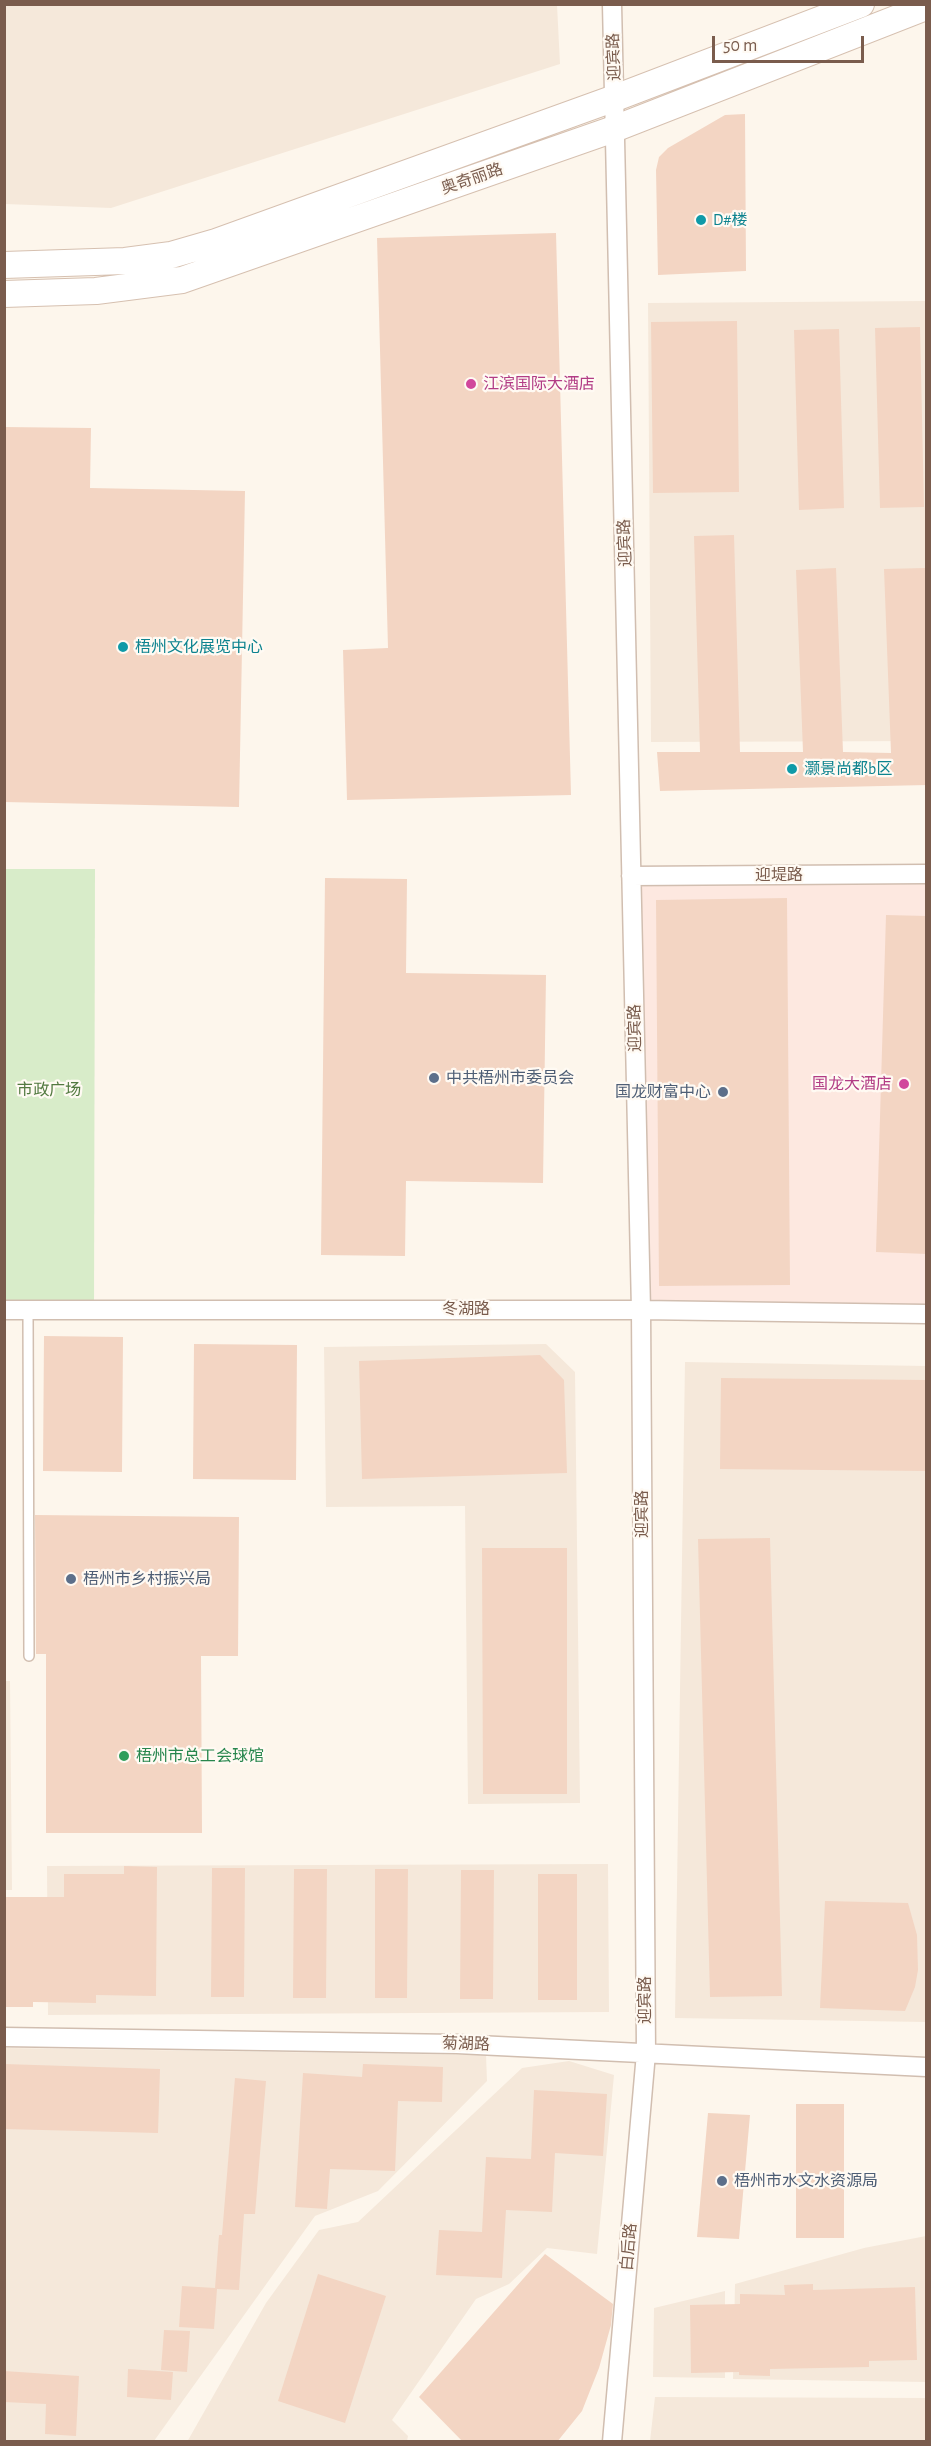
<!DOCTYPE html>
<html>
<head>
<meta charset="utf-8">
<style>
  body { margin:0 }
  #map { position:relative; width:931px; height:2446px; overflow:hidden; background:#fdf6ec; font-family:"Alegreya Sans",sans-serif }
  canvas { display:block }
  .frame { position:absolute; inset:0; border:6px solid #7a5c4d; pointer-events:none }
  .scale { position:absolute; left:712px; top:36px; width:152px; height:27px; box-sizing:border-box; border:3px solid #7a5c4d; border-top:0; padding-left:8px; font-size:18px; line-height:21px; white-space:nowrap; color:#7a5c4d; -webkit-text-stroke:4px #fffaf3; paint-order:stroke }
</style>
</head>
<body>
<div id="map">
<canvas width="931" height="2446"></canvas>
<div class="frame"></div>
<div class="scale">50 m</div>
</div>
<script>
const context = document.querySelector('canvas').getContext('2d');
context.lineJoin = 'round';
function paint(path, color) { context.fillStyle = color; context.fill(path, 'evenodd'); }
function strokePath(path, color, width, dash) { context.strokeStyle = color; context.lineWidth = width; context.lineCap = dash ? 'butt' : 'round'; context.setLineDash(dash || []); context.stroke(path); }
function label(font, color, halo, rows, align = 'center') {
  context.font = font + ' "Alegreya Sans","Noto Sans SC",sans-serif'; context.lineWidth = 4.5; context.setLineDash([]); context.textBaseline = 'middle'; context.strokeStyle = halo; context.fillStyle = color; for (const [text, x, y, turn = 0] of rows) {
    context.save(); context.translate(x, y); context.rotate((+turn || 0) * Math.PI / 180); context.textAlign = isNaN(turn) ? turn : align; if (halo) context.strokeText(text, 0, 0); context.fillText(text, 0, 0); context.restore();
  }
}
const residential = new Path2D(`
  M5 4 557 5 560 64 111 208 5 204Z
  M926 301V741L651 742 648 303Z
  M546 1344 575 1372 580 1803 468 1804 465 1506 326 1507 324 1347Z
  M685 1362 926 1366V2022L675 2018Z
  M4 1681H10L12 1890H4Z
  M608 1864 609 2012 48 2015 47 1866Z
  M5 2048 486 2055 487 2081 378 2191 315 2216 154 2441 5 2442Z
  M569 2061 614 2075 597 2254 547 2248 509 2284 476 2299 392 2420 408 2436 407 2441 187 2442 266 2303 319 2230 358 2222 522 2068Z
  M926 2236V2382L733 2379 735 2284 864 2248Z
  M725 2291V2378L653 2377 654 2308Z
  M655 2397 926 2398V2441H650Z`);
const commercial = new Path2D(`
  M926 874V1314L641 1310 631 876Z`);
const green = new Path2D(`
  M5 869H95L94 1311 5 1310Z`);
const building = new Path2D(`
  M745 114 746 271 658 275 656 170 659 157 668 148 725 115Z
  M556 233 571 795 347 800 343 650 388 648 377 238Z
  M737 321 739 492 653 493 651 322Z
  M920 327 924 507 880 508 875 328Z
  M839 329 844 508 799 510 794 330Z
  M4 427 91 428 90 488 245 491 239 807 4 802Z
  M734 535 740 752H803L796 570 836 568 843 752 891 753 884 569 925 568 927 785 660 791 657 752H700L694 536Z
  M325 878 407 879 406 973 546 975 543 1183 406 1181 405 1256 321 1255Z
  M787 898 790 1285 659 1286 656 900Z
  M886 915 927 916V1254L876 1252Z
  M44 1336 123 1337 122 1472 43 1471Z
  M194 1344 297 1345 296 1480 193 1479Z
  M540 1355 564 1380 567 1473 362 1479 359 1361Z
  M721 1378 927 1380V1471L720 1469Z
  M35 1515 239 1517 238 1656H201L202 1833H46V1654H36Z
  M770 1538 782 1996 710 1997 698 1539Z
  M482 1548H567V1794H483Z
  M124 1866 157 1867 156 1996 96 1995V2003L33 2002V2007H4V1897H64V1874H124Z
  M212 1868H245L244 1997H211Z
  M294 1869H327L326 1998H293Z
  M375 1869H408L407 1998H375Z
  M461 1870H494L493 1999H460Z
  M538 1874H577V2000H538Z
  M825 1901 908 1903 917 1935 918 1970 915 1987 905 2011 820 2008Z
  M4 2064 160 2069 158 2133 4 2129Z
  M363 2064 443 2067 442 2102 398 2101 395 2171 330 2169 327 2209 295 2207 303 2073 362 2077Z
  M235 2078 266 2081 255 2214H244L239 2290 217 2289 214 2329 179 2327 182 2286 215 2288 219 2235H222Z
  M534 2090 607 2094 603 2156 555 2153 552 2212 506 2210 502 2278 436 2275 439 2230 482 2232 486 2157 531 2159Z
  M796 2104H844V2238H796Z
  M708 2113 750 2115 739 2239 697 2237Z
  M545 2254 613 2304 611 2325 599 2368 582 2411 557 2442H463L419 2397Z
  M318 2274 386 2296 345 2423 278 2401Z
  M813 2284V2290L915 2287 917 2360 869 2361V2367L770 2369V2376L739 2375V2372L691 2373 690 2305 740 2304V2294L785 2295 784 2285Z
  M164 2330 190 2331 187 2372 161 2370Z
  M128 2369 173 2372 171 2400 127 2397Z
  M4 2371 79 2376 76 2436 45 2434 46 2404 4 2402Z`);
const lane = new Path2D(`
  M28 1311 29 1656`);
const street = new Path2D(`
  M612 4 641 1310 646 2053 612 2442
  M631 876 926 874
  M4 1310H641L926 1314
  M4 2037 457 2044 926 2067`);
const secondary = new Path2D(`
  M4 265 125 261 171 255 216 242 615 98 861 4
  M4 294 96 291 182 280 614 129 926 7`);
const markers = [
  [701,220,6,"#0f9aa8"],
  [471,384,6,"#d1479c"],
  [123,647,6,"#0f9aa8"],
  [792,769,6,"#0f9aa8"],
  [434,1078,6,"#5c6f8a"],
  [904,1084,6,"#d1479c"],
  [723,1092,6,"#5c6f8a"],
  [71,1579,6,"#5c6f8a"],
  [124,1756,6,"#2e9e5b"],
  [722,2181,6,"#5c6f8a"]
];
const streetNames = [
  ["迎宾路",614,57,-92],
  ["奥奇丽路",472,179,-19],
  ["迎宾路",625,543,-92],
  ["迎堤路",779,875],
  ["迎宾路",635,1028,-91],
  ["冬湖路",466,1309],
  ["迎宾路",642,1514,-90],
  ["迎宾路",645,2000,-90],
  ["菊湖路",466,2044,2],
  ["白后路",629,2247,-85]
];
const cultureNames = [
  ["D#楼",713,220],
  ["梧州文化展览中心",135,647],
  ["灏景尚都b区",804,769]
];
const hotelNames = [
  ["江滨国际大酒店",483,384],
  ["国龙大酒店",892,1084,"right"]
];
const serviceNames = [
  ["中共梧州市委员会",446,1078],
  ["国龙财富中心",711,1092,"right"],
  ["梧州市乡村振兴局",83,1579],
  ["梧州市水文水资源局",734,2181]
];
const parkNames = [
  ["市政广场",49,1090]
];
const leisureNames = [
  ["梧州市总工会球馆",136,1756]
];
paint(residential, '#f5e8da');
paint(commercial, '#fde8e0');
paint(green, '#d8ecc9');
paint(building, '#f3d5c3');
strokePath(lane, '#d1beb0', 12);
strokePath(street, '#d1beb0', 21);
strokePath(secondary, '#d6c0b0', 28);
strokePath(lane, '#fff', 9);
strokePath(street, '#fff', 18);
strokePath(secondary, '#fff', 26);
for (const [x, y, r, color] of markers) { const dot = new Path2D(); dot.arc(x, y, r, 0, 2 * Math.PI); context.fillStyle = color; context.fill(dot); strokePath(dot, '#fffaf3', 2); }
label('16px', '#7a5c4d', '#fffaf3', streetNames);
label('16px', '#0d838f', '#fffaf3', cultureNames, 'left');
label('16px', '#b23c85', '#fffaf3', hotelNames, 'left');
label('16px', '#4e5e75', '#fffaf3', serviceNames, 'left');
label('16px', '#537a41', '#fffaf3', parkNames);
label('16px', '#27864d', '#fffaf3', leisureNames, 'left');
</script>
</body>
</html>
